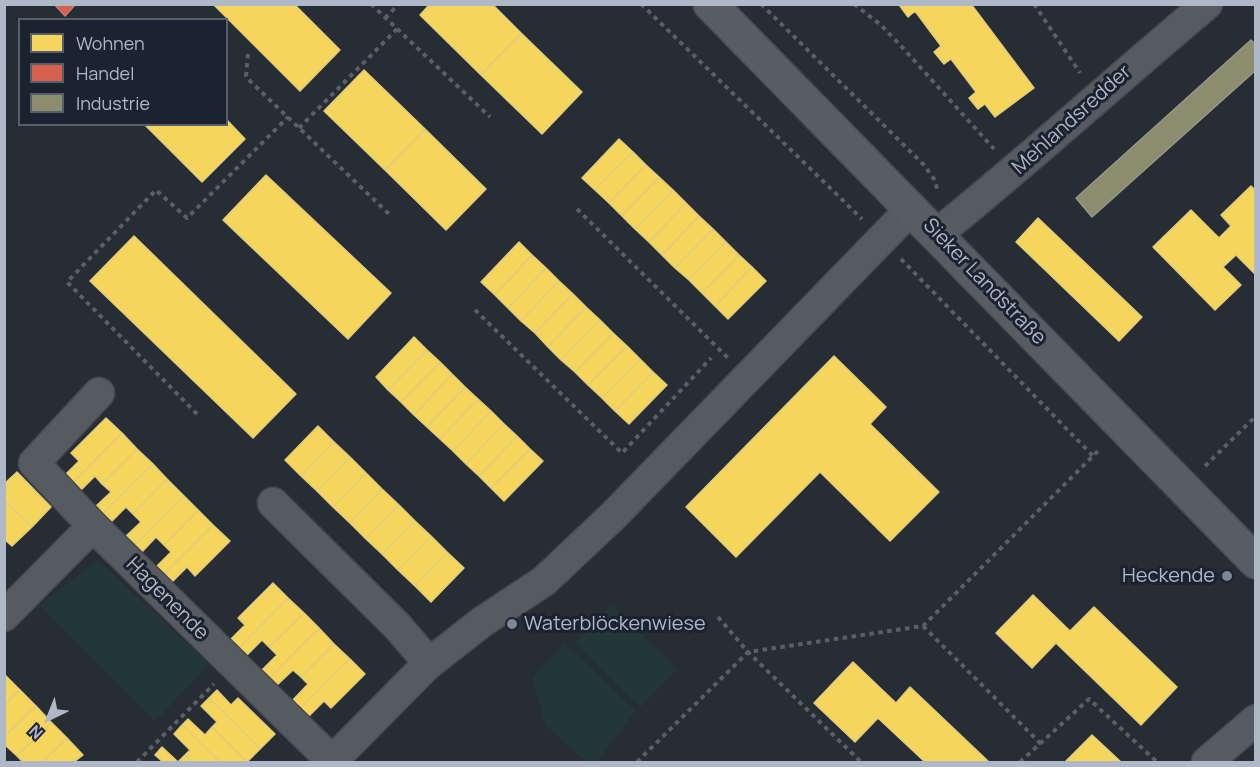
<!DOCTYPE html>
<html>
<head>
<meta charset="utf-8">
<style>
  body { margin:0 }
  #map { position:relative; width:1260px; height:767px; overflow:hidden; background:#262d34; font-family:Manrope,sans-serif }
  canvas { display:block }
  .frame { position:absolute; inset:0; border:6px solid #afb8c6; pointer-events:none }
  .legend { position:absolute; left:18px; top:18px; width:210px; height:108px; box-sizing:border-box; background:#1a232f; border:2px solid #565f6b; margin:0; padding:8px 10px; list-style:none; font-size:18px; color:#afb8c6 }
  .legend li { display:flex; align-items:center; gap:12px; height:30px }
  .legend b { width:30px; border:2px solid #565f6b }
  .north { position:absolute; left:18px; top:689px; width:60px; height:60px; -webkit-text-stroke:4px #1a232f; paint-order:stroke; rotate:223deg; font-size:16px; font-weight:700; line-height:24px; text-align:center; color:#afb8c6 }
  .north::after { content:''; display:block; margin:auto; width:21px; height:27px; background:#afb8c6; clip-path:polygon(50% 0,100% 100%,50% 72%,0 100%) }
</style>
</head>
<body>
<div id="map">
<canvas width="1260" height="767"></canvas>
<div class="frame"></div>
<ul class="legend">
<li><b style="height:16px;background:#f6d55c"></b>Wohnen</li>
<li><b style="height:16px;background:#d6604d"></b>Handel</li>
<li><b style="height:16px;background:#8c8c6e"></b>Industrie</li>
</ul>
<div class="north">N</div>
</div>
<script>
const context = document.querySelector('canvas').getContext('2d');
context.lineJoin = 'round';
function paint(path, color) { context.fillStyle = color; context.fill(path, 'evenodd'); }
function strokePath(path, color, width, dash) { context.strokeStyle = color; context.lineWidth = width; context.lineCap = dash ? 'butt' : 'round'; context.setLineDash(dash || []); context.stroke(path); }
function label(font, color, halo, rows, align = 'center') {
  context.font = font + ' Manrope,sans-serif'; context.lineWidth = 6; context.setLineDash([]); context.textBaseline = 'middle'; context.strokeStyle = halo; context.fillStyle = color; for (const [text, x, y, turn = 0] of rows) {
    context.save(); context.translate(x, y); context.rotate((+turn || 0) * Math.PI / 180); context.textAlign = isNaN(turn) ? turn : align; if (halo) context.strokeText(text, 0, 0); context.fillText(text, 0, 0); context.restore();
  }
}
const green = new Path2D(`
  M98 560 209 664 155 722 40 605Z
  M611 605 677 669 641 707 575 643Z
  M565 644 636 711 596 762H587L546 726 532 677Z`);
const homes = new Path2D(`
  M213 4H294L340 50 300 91Z
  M430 4H492L521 33 481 75 420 15Z
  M902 4H971L1034 88 995 117 985 104 978 109 969 98 976 92 951 59 944 64 934 52 941 46 915 11 908 17 900 6Z
  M521 33 582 92 542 134 481 75Z
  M364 70 425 129 385 170 324 111Z
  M226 119 245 139 202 182 144 124H226Z
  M425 129 486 189 446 230 385 170Z
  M619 139 633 152 595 190 582 178Z
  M633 152 646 165 609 203 595 190Z
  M646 165 659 177 622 216 609 203Z
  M266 175 391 293 348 339 223 220Z
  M659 177 673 190 635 229 622 216Z
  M1251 186 1256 191V275L1236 255 1223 267 1241 285 1215 310 1153 247 1191 210 1219 238 1231 226 1221 215Z
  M673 190 686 203 649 242 635 229Z
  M686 203 699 216 662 255 649 242Z
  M699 216 713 229 675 268 662 255Z
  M1038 218 1142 317 1119 341 1016 242Z
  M713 229 726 242 689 280 675 268Z
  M134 236 296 394 253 438 90 281Z
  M519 242 532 255 495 295 481 282Z
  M726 242 739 255 702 293 689 280Z
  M532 255 546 268 508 308 495 295Z
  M739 255 752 267 715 306 702 293Z
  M752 267 766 281 728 319 715 306Z
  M546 268 559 281 521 321 508 308Z
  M559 281 573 294 535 333 521 321Z
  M573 294 586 307 548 347 535 333Z
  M586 307 600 320 561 360 548 347Z
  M600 320 613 333 575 372 561 360Z
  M613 333 627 346 588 385 575 372Z
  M414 337 427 350 388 390 376 377Z
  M627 346 640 359 602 398 588 385Z
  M427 350 440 362 401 402 388 390Z
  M834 356 886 407 870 424 939 492 890 541 820 472 736 557 686 507Z
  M640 359 653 372 615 411 602 398Z
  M440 362 452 374 414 415 401 402Z
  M653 372 667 385 629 424 615 411Z
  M452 374 465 387 427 427 414 415Z
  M465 387 478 399 440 439 427 427Z
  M478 399 491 411 453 451 440 439Z
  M491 411 504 424 466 464 453 451Z
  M106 418 122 433 71 485 63 477 79 461 71 453Z
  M504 424 517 436 479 476 466 464Z
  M318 426 334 442 301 476 285 460Z
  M122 433 137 449 102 484 95 476 79 492 71 485Z
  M517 436 530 449 491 488 479 476Z
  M334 442 350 457 317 491 301 476Z
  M137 449 153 464 102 515 94 508 111 492 102 484Z
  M530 449 543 461 504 501 491 488Z
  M350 457 366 473 333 507 317 491Z
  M153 464 167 479 133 514 126 507 110 523 102 515Z
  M17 472 51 507 32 527 4 499V484Z
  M366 473 382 489 350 523 333 507Z
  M167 479 184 496 133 546 125 537 141 522 133 514Z
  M382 489 399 505 366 539 350 523Z
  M184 496 198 510 164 545 156 537 141 553 133 546Z
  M4 499 32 527 12 546 4 539Z
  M399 505 415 521 382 554 366 539Z
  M198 510 213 525 163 575 155 568 171 552 164 545Z
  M415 521 431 536 398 570 382 554Z
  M213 525 230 541 195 576 187 567 171 583 163 575Z
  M431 536 447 552 415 586 398 570Z
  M447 552 464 568 431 602 415 586Z
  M273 583 288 598 238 649 229 641 245 625 238 618Z
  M1033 595 1070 631 1094 607 1177 687 1141 725 1056 643 1032 668 996 633Z
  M288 598 304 613 269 647 262 640 245 657 238 649Z
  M304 613 319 628 269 679 261 671 277 655 269 647Z
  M319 628 334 644 301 677 293 670 276 686 269 679Z
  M334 644 350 659 300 709 292 701 308 684 301 677Z
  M350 659 365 674 331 708 324 701 308 717 300 709Z
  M853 662 896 703 910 687 989 762H925L878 718 855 742 814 703Z
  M4 674 20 690 4 705Z
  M20 690 36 706 4 737V705Z
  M217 690 231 705 238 698 275 734 260 749 209 698Z
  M209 698 260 749 247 762 212 727 217 722 201 706Z
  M36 706 51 722 17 756 4 744V737Z
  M188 719 205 735 212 727 247 762H220L182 725Z
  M51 722 67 738 42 762H23L17 756Z
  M182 725 220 762H192L185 755 190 750 174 734Z
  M1092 735 1121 762H1065Z
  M67 738 83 755 74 762H42Z
  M162 747 178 762 185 755 192 762H163L155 755Z`);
const shops = new Path2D(`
  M54 4H76L65 16Z`);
const industry = new Path2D(`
  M1251 40 1256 45V70L1092 217 1076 198Z`);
const path = new Path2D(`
  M371 4 490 117
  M641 4 862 219
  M761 4 924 165 934 179 938 191
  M854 4 881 25 902 47 994 149
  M1034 4 1080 73
  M385 18 399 4
  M248 54 246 76 250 81 389 214
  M299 128 397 29
  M577 209 728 358
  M901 259 1093 456
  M475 310 622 453 711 358
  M197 414 67 282 156 190 187 218 288 117
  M1205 466 1256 416
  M718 617 748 652 861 762
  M923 626 1041 744
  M137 762 214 684
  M637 762 748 652 923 626 1101 448
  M1020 762 1089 699 1157 762`);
const minor = new Path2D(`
  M937 234C1029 160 1116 80 1207 4
  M273 503 398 627 429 663
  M93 526 34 463 99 393
  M4 616 93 526 332 761
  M331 762 427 665 482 622 544 581 613 516 912 208
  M1207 762 1256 720`);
const major = new Path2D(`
  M710 4 1256 562`);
const markers = [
  [1227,576,6,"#7f8793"],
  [512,624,6,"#7f8793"]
];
const streetNames = [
  ["Mehlandsredder",1072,120,-42],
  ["Sieker Landstraße",984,282,46],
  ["Hagenende",167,599,45]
];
const poiNames = [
  ["Heckende",1215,576],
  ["Waterblöckenwiese",524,624,"left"]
];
paint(green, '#23373a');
paint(homes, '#f6d55c');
strokePath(homes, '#e1cc7c', 1.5);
paint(shops, '#d6604d');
strokePath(shops, '#ca7a71', 1.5);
paint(industry, '#8c8c6e');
strokePath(industry, '#969988', 1.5);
strokePath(minor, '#44494f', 33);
strokePath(major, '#434951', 36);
strokePath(path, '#596066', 4, [4.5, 4.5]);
strokePath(minor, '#565b62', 30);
strokePath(major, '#585d64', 33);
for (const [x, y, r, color] of markers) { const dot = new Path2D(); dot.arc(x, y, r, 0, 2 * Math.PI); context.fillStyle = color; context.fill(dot); strokePath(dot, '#1a232f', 2); }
label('20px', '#afb8c6', '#1a232f', streetNames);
label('20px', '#afb8c6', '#1a232f', poiNames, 'right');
</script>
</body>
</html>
